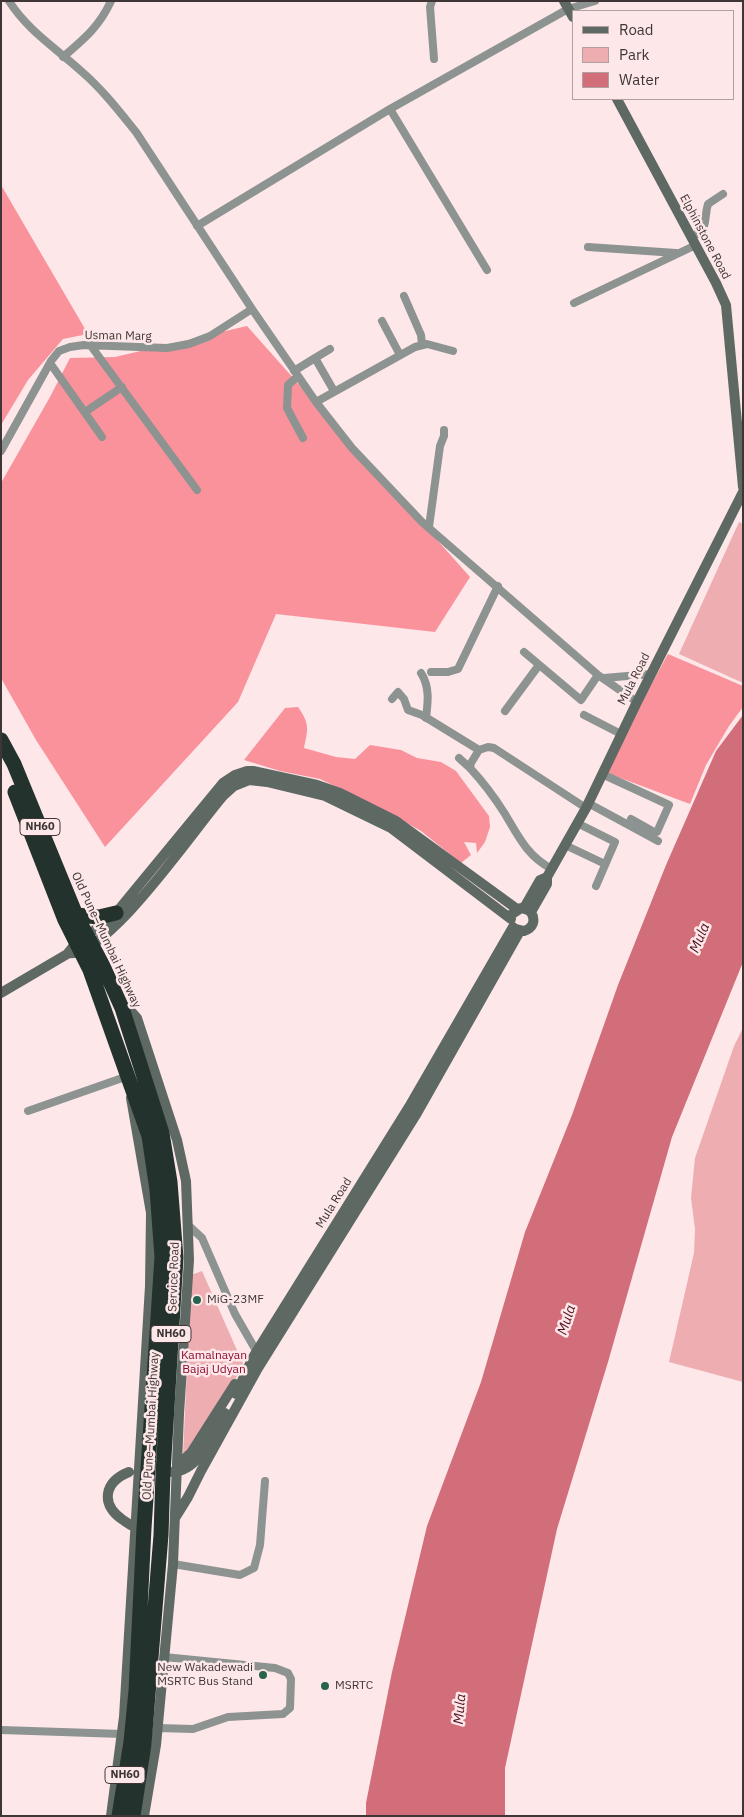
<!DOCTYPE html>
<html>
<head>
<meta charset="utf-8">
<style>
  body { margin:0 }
  #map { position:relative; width:744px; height:1817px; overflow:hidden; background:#fde7e9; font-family:"IBM Plex Sans",sans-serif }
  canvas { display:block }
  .frame { position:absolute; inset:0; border:2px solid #3e3636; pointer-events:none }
  .legend { position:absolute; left:572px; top:10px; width:162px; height:90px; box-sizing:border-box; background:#fde7e9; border:1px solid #b1a0a1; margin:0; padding:6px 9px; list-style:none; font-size:15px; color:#3e3636 }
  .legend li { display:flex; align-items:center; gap:10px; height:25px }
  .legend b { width:25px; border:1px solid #b1a0a1 }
</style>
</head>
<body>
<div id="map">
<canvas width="744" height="1817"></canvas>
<div class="frame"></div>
<ul class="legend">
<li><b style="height:6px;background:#5e6964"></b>Road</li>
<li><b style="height:14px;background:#eeadb1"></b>Park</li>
<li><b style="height:14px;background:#d26e79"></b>Water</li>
</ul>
</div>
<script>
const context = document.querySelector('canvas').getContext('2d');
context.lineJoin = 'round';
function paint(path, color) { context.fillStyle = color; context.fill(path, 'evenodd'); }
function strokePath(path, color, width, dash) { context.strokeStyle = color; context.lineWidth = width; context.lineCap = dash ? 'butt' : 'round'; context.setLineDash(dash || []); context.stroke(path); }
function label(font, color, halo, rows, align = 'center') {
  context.font = font + ' "IBM Plex Sans",sans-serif'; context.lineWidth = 5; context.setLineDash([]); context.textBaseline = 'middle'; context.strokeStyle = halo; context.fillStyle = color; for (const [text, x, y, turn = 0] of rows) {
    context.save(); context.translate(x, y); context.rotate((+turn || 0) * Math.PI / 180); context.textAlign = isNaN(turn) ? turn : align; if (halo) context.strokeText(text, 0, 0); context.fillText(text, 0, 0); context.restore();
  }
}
const green = new Path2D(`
  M739 522 743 524V683L679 654Z
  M743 1028V1382L669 1362 694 1253 695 1229 691 1198 695 1158 734 1046Z
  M202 1271 244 1366 183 1456 191 1275Z`);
const forest = new Path2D(`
  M1 185 88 334 63 339 28 380 1 425Z
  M247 326 470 577 435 632 276 614 238 702 105 847 36 740 1 678V483L50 397 70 358 115 357Z
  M668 654 743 686V707L729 726 706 765 690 804 607 773 641 703Z
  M298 707C310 724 308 729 304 748L336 757 355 759 370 745 401 750 417 758 441 762 456 771 489 816 490 827 485 842 477 853 476 843 464 842 471 855 461 863 421 831 380 808 320 779 280 771 244 760 285 708Z`);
const water = new Path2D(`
  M743 715V962L672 1137 608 1362 557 1529 505 1768V1816H366V1803L392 1672 427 1526 481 1382 525 1232 572 1115 618 985 666 865 716 751Z`);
const street = new Path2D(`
  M9 1C27 30 57 49 81 71 102 89 119 111 136 132L252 309 316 402 352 448 422 522 598 675 637 702
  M432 1 430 7 434 59
  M63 57C84 39 99 27 111 1
  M390 109 487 270
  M197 226 390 109 568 9 595 1
  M691 237C710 229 703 220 708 204L723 194
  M588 247 676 253
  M404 296 421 335 422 344
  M574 303 696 245
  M382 321 400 355
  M91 346 197 490
  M330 349 315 358 334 391
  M50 363 102 437
  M294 371 315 358
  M298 376 288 385 287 408 303 438
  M316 402 415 347 427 344 453 351
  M85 412 122 387
  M1 451 51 361 59 351 70 347 84 345 167 348 189 344 210 336 252 309
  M429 527 440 446 444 436V430
  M524 652 581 700 598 675
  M431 672H448L458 669 498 586
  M421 673C430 687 428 702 426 718
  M604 678 651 674
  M392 699 398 692 404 699 408 710 422 715 479 750 488 747 494 748 586 808
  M505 711 539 665
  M584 715 621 734
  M479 750 471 763 470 768C483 782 495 798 505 814 518 836 528 857 552 869
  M459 758 470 768
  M602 774 669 805 657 832H654L631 819
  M588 803 658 841
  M577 823 615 842 596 886
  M565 845 605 864
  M28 1111 128 1076
  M188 1225 202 1238 235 1314 258 1354
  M173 1564 240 1575 254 1568 260 1545 265 1481
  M157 1728 193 1729 228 1717 283 1714 290 1708 291 1679 288 1673 275 1668 164 1657
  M1 1730 122 1734`);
const secondary = new Path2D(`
  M564 1 573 17
  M617 99 716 283 726 305 743 487
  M524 908 540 880 547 877
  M512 914 521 908 528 910 531 912
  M511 919 391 828 325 796 267 782 249 780 234 786 224 795C197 825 108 958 68 953 80 935 102 929 116 913L223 783 235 775 247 771H253L317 785 340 793 396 821 517 909
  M516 929 524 931C533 928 536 921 531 912L547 884V877L586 808 637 702 743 492
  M1 993 69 953
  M122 1008 129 1009 137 1018 177 1140 186 1181 189 1260 179 1414 173 1564 156 1745 144 1816
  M236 1394 252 1359 409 1107 513 927
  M182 1461 191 1453 235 1384
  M129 1472C104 1482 100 1504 123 1520 129 1524 134 1528 141 1528
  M172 1472C200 1471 213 1434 225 1413
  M175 1518 188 1497 201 1471 258 1368 417 1113 520 931
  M111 1816 124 1717 150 1286 151 1213 131 1098`);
const highway = new Path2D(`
  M1 740 14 764 76 915 103 966 122 1008 162 1133 170 1182 176 1258 163 1473 161 1535 144 1744 133 1816
  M15 792 65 920 90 970 149 1136 157 1190 162 1257 144 1528 136 1691 131 1742 119 1816
  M76 915 99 917 116 913`);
const markers = [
  [197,1300,5,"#27634d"],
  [263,1675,5,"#27634d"],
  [325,1686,5,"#27634d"]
];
const shields = [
  [40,827,40],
  [171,1334,40],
  [125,1775,40]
];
const shieldNames = [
  ["NH60",40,827],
  ["NH60",171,1334],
  ["NH60",125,1775]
];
const streetNames = [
  ["Elphinstone Road",705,237,62],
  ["Usman Marg",118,336,1],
  ["Mula Road",634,679,-63],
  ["Old Pune–Mumbai Highway",106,940,65],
  ["Mula Road",334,1203,-58],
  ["Service Road",174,1277,-88],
  ["Old Pune–Mumbai Highway",151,1426,-87]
];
const poiNames = [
  ["MiG-23MF",207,1300],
  ["New Wakadewadi",253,1668,"right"],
  ["MSRTC Bus Stand",253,1682,"right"],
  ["MSRTC",335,1686]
];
const parkNames = [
  ["Kamalnayan",214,1356],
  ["Bajaj Udyan",214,1370]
];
const waterNames = [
  ["Mula",700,938,-67],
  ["Mula",567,1320,-72],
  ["Mula",460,1709,-85]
];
paint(green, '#eeadb1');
paint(forest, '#fa929c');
paint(water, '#d26e79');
strokePath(street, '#8c9390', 8);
strokePath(secondary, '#5e6964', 10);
strokePath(highway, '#23322c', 15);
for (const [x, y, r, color] of markers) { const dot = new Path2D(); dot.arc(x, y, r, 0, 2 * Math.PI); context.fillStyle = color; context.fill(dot); strokePath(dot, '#fde7e9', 2); }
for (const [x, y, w] of shields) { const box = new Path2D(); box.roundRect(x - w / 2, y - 8.5, w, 17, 4); context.fillStyle = '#fde7e9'; context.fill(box); strokePath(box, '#3e3636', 1); }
label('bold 11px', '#3e3636', null, shieldNames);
label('12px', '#3e3636', '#fde7e9', streetNames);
label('12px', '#3e3636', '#fde7e9', poiNames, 'left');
label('12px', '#8a0c2f', '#fde7e9', parkNames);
label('italic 14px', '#50101d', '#fde7e9', waterNames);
</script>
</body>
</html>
